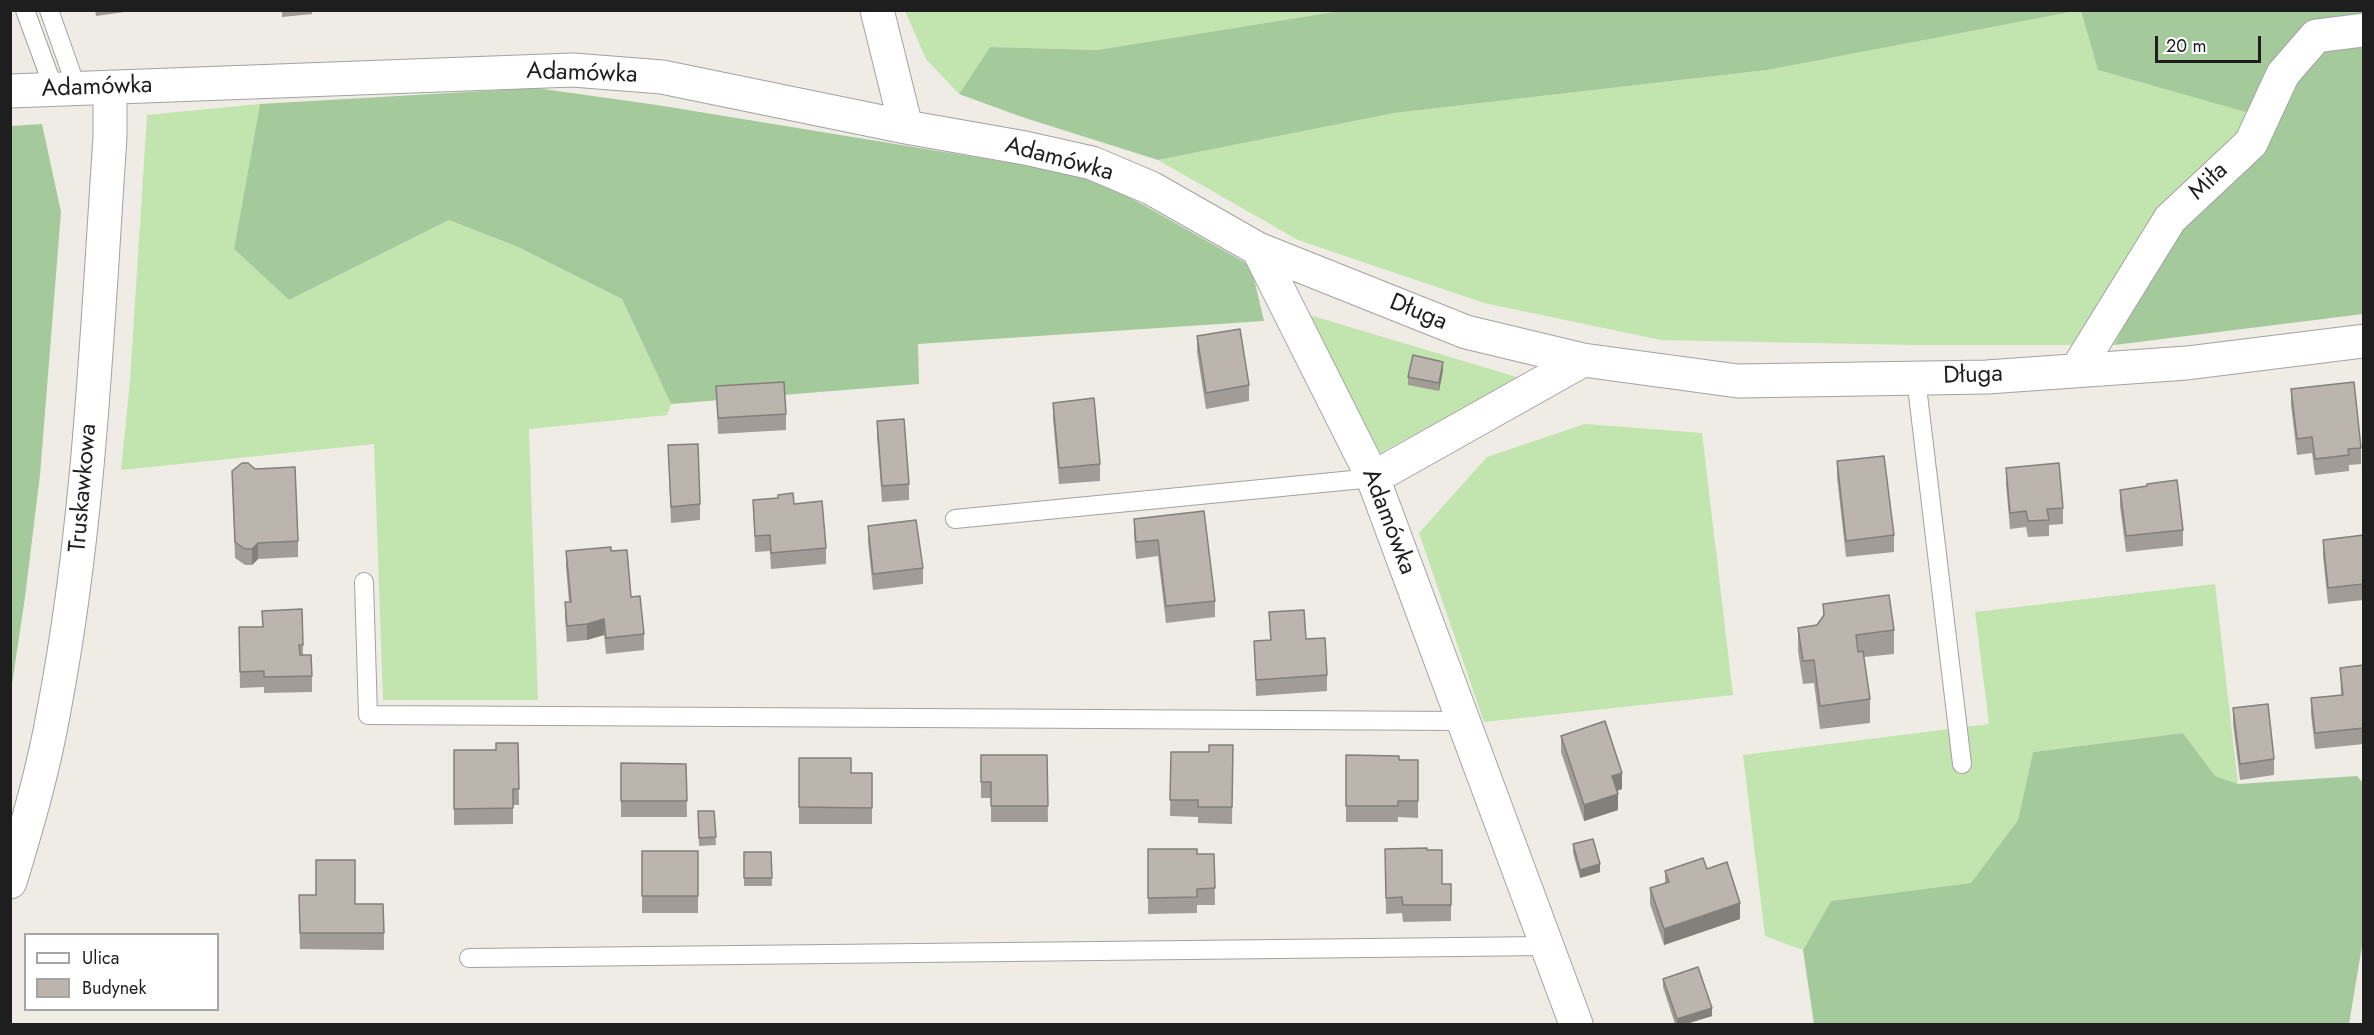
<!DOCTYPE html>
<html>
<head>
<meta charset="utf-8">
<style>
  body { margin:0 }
  #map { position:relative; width:2374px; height:1035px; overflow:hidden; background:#eeece4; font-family:Jost,sans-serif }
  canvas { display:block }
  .frame { position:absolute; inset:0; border:12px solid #1e1e1e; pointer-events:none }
  .legend { position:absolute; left:24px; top:933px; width:195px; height:78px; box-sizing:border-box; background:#fff; border:2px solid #a5a5a5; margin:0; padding:8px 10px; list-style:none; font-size:18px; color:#1e1e1e }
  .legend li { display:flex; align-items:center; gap:12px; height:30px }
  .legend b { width:30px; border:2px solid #a5a5a5 }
  .scale { position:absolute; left:2155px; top:36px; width:106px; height:27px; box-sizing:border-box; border:3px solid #1e1e1e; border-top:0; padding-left:8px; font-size:18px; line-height:21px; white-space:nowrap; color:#1e1e1e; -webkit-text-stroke:4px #fff; paint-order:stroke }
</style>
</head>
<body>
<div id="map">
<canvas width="2374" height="1035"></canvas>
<div class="frame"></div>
<ul class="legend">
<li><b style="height:8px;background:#fff"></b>Ulica</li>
<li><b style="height:16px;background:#bbb5ae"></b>Budynek</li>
</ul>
<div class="scale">20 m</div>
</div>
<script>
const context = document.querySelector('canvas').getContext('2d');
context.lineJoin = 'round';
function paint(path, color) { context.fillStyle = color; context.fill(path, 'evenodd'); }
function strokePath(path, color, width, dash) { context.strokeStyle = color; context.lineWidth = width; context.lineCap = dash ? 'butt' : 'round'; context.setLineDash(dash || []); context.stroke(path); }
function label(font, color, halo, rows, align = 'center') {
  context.font = font + ' Jost,sans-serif'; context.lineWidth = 4.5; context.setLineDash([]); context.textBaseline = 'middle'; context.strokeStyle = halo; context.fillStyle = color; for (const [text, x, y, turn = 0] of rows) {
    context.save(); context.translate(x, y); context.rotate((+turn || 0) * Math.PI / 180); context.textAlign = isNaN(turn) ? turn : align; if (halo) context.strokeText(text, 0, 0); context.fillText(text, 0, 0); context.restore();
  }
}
const grass = new Path2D(`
  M2075 10 2081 11 2098 70 2253 113 2172 230 2114 345H1913L1661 340 1484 303 1298 240 1158 160 1394 113 1767 70Z
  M905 11H1340L1097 50 990 47 959 94 926 59Z
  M260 104 234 249 289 300 449 220 518 247 622 299 671 404 667 415 529 429 538 700H383L374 444 121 470 130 381 147 115Z
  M1306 314 1520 378 1380 453Z
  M1585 424 1702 433 1733 695 1484 722 1419 533 1487 457Z
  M2215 584 2238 784 2215 776 2183 733 2033 752 2018 820 1971 883 1831 901 1803 950 1765 936 1743 755 1989 724 1975 612Z`);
const forest = new Path2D(`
  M1340 11V10L2075 11 1767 70 1394 113 1158 160 1022 117 959 94 990 47 1097 50Z
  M2081 11H2363V314L2114 345 2172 230 2253 114 2098 70Z
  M536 88 657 105 1030 166 1096 181 1140 203 1251 266 1264 321 918 344 919 384 671 404 622 299 518 247 449 220 289 300 234 249 260 104Z
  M42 124 61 212 40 475 25 597 11 691V126Z
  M2183 733 2215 776 2238 784 2357 776 2363 783V940L2349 1024H1814L1803 950 1831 901 1971 883 2018 820 2033 752Z`);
const lane = new Path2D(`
  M25 10 54 89
  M49 10 77 89
  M1916 378 1962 764
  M955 519 1373 478
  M364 582 368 715 1463 721
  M469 958 1547 946`);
const street = new Path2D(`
  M877 10 906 127
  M10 91 573 70 662 77 906 127 1025 148 1092 163 1151 188 1258 249 1466 332 1583 360 1738 381 1987 377 2187 363 2364 341
  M1258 249 1373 478 1576 1024
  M2076 371 2170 219 2251 143 2283 74 2316 36 2364 30
  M1373 478 1583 360
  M10 882C27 826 44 768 54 710 90 521 97 329 110 137V87`);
const wall = new Path2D(`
  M95 10H139L96 16Z
  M282 10H312V14L282 17Z
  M1197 336 1249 385V401L1206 409 1197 352Z
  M1443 370 1439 391 1408 385V377Z
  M716 386 786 414V430L718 434Z
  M2291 389 2361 448V464L2349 465V471L2315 475 2312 453 2297 455 2291 405Z
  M1053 403 1100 464V481L1059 484 1053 419Z
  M877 421 909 484V500L882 502 877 437Z
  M668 445 700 504V520L671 523Z
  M1837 461 1894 535V552L1846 557 1837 477Z
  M2006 468 2063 508V524L2049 525V536L2028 537 2026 527 2010 529 2006 484Z
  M232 471 298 541V557L258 559 252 565H245L235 558Z
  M2120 490 2183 530V546L2126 552 2120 506Z
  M778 495 794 504 826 548V564L771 569 770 551 755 552 753 500 778 498Z
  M1204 511 1215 601V617L1166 623 1158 556 1136 559 1134 536V519Z
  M868 526 923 568V584L873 590 868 542Z
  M2364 535 2363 600 2328 604 2323 556V540Z
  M566 551H611L631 597 644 634V650L606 654 604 635 587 640 567 642 565 619V602H569L566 567Z
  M1823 604 1894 630V654L1864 657 1870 699V723L1820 729 1814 683 1803 684 1798 651V628L1817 625 1823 617Z
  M262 611 303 645V655L312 676V692L264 693V687L240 688 239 627H262Z
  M1269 612 1306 639 1327 675V691L1256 696 1254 641 1270 640Z
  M2364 665V744L2315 749 2311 714V698L2341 695 2340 668Z
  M2233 708 2274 759V775L2240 780 2233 724Z
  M1561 736 1622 789 1617 791 1618 810 1584 821 1561 752Z
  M496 743H518L519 805H513V824L454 825V750H496Z
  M1233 745 1232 824 1198 823V817L1170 816 1171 752H1209Z
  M981 755H1047L1048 822H991V798H981Z
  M1346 755 1399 760H1418V818L1398 817V822H1346Z
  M799 758 851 773H872V824H799Z
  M621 763 686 764 687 817H621Z
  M698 811H714L716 845 699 846Z
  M1573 844 1600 872 1580 878 1573 853Z
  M1148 849 1197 854H1214L1215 905H1197V913L1148 914Z
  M1385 849 1427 850 1442 884H1451V921L1403 922 1402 913 1386 914Z
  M642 851H698V913H642Z
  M744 852H771L772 886H744Z
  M1707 869 1740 919 1664 945 1650 904V888L1665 883V871Z
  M299 895 355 904 384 933V950L300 949Z
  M1663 979 1712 1016 1686 1024H1675L1663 987Z`);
const shadedWall = new Path2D(`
  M1443 362V370L1439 391V383Z
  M258 543V559L252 565V549Z
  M604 619V635L587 640V624Z
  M1622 773V789L1612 792V776Z
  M1618 794V810L1584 821V805Z
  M1600 864V872L1580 878V870Z
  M1740 903V919L1664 945V929Z
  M1712 1008V1016L1686 1024H1677V1019Z`);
const building = new Path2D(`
  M1240 329 1249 385 1206 393 1197 336Z
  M1413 355 1443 362 1439 383 1408 377Z
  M784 382 786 414 718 418 716 386Z
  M2354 382 2361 448 2348 449 2349 455 2315 459 2312 437 2297 439 2291 389Z
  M1094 398 1100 464 1059 468 1053 403Z
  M904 419 909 484 882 486 877 421Z
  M698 444 700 504 671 507 668 445Z
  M1884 456 1894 535 1846 541 1837 461Z
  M242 463H248L255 469 295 467 298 541 258 543 252 549H245L235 542 232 471Z
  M2059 463 2063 508 2047 509 2049 520 2028 521 2026 511 2010 513 2006 468Z
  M2177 480 2183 530 2126 536 2120 490 2147 486V484Z
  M793 493 794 504 822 501 826 548 771 553 770 535 755 536 753 500 778 498V495Z
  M1204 511 1215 601 1166 606 1158 540 1136 542 1134 519Z
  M916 520 923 568 873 574 868 526Z
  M2364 535 2363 584 2328 588 2323 540Z
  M611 547V551L627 550 631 597 640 596 644 634 606 638 604 619 587 624 567 626 565 602H571L566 551Z
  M1889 595 1894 630 1856 635 1858 652 1863 651 1870 699 1820 706 1814 660 1803 661 1798 628 1817 625 1824 615 1823 604Z
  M302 609 303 645H299L300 655H311L312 676 264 677V671L240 672 239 627H263L262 611Z
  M1304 610 1306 639 1325 638 1327 675 1256 680 1254 641 1271 640 1269 612Z
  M2364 665V728L2315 733 2311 698 2343 695 2340 668Z
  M2268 704 2274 759 2240 764 2233 708Z
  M1605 721 1622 773 1612 776 1618 794 1584 805 1561 736Z
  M496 743H518L519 789H513V808L454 809V750H496Z
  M1209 745H1233L1232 807H1198V800H1170L1171 752H1209Z
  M981 755H1047L1048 806H991V782H981Z
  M1346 755 1399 756V760H1418V801H1398V806H1346Z
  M799 758H851V773H872V808L799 807Z
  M621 763 686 764 687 801H621Z
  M698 811H714L716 837 699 838Z
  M1593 839 1600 864 1580 870 1573 844Z
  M1427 848V850H1442V884H1451V905H1403L1402 897 1386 898 1385 849Z
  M1148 849H1197V854H1214L1215 888 1197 889V897L1148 898Z
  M642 851H698V896H642Z
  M744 852H771L772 878H744Z
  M1703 858 1707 869 1727 862 1740 903 1664 929 1650 888 1669 882 1665 871Z
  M316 860H355V904H383L384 933H300L299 895H316Z
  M1698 967 1712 1008 1677 1019 1663 979Z`);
const streetNames = [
  ["Adamówka",582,74,2],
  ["Adamówka",97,88,-2],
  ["Adamówka",1059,160,15],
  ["Miła",2209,182,-43],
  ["Długa",1418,313,22],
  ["Długa",1973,376,-2],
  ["Truskawkowa",84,488,-85],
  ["Adamówka",1388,522,69]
];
paint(grass, '#c2e4ae');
paint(forest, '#a4ca9c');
strokePath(lane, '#a2a2a2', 20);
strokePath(street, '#a2a2a2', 35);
strokePath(lane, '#fff', 18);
strokePath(street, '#fff', 33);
paint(wall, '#a19c96');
paint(shadedWall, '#837f7a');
paint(building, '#bbb5ae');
strokePath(building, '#837f7a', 1.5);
label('24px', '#1e1e1e', '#fff', streetNames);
</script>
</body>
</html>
